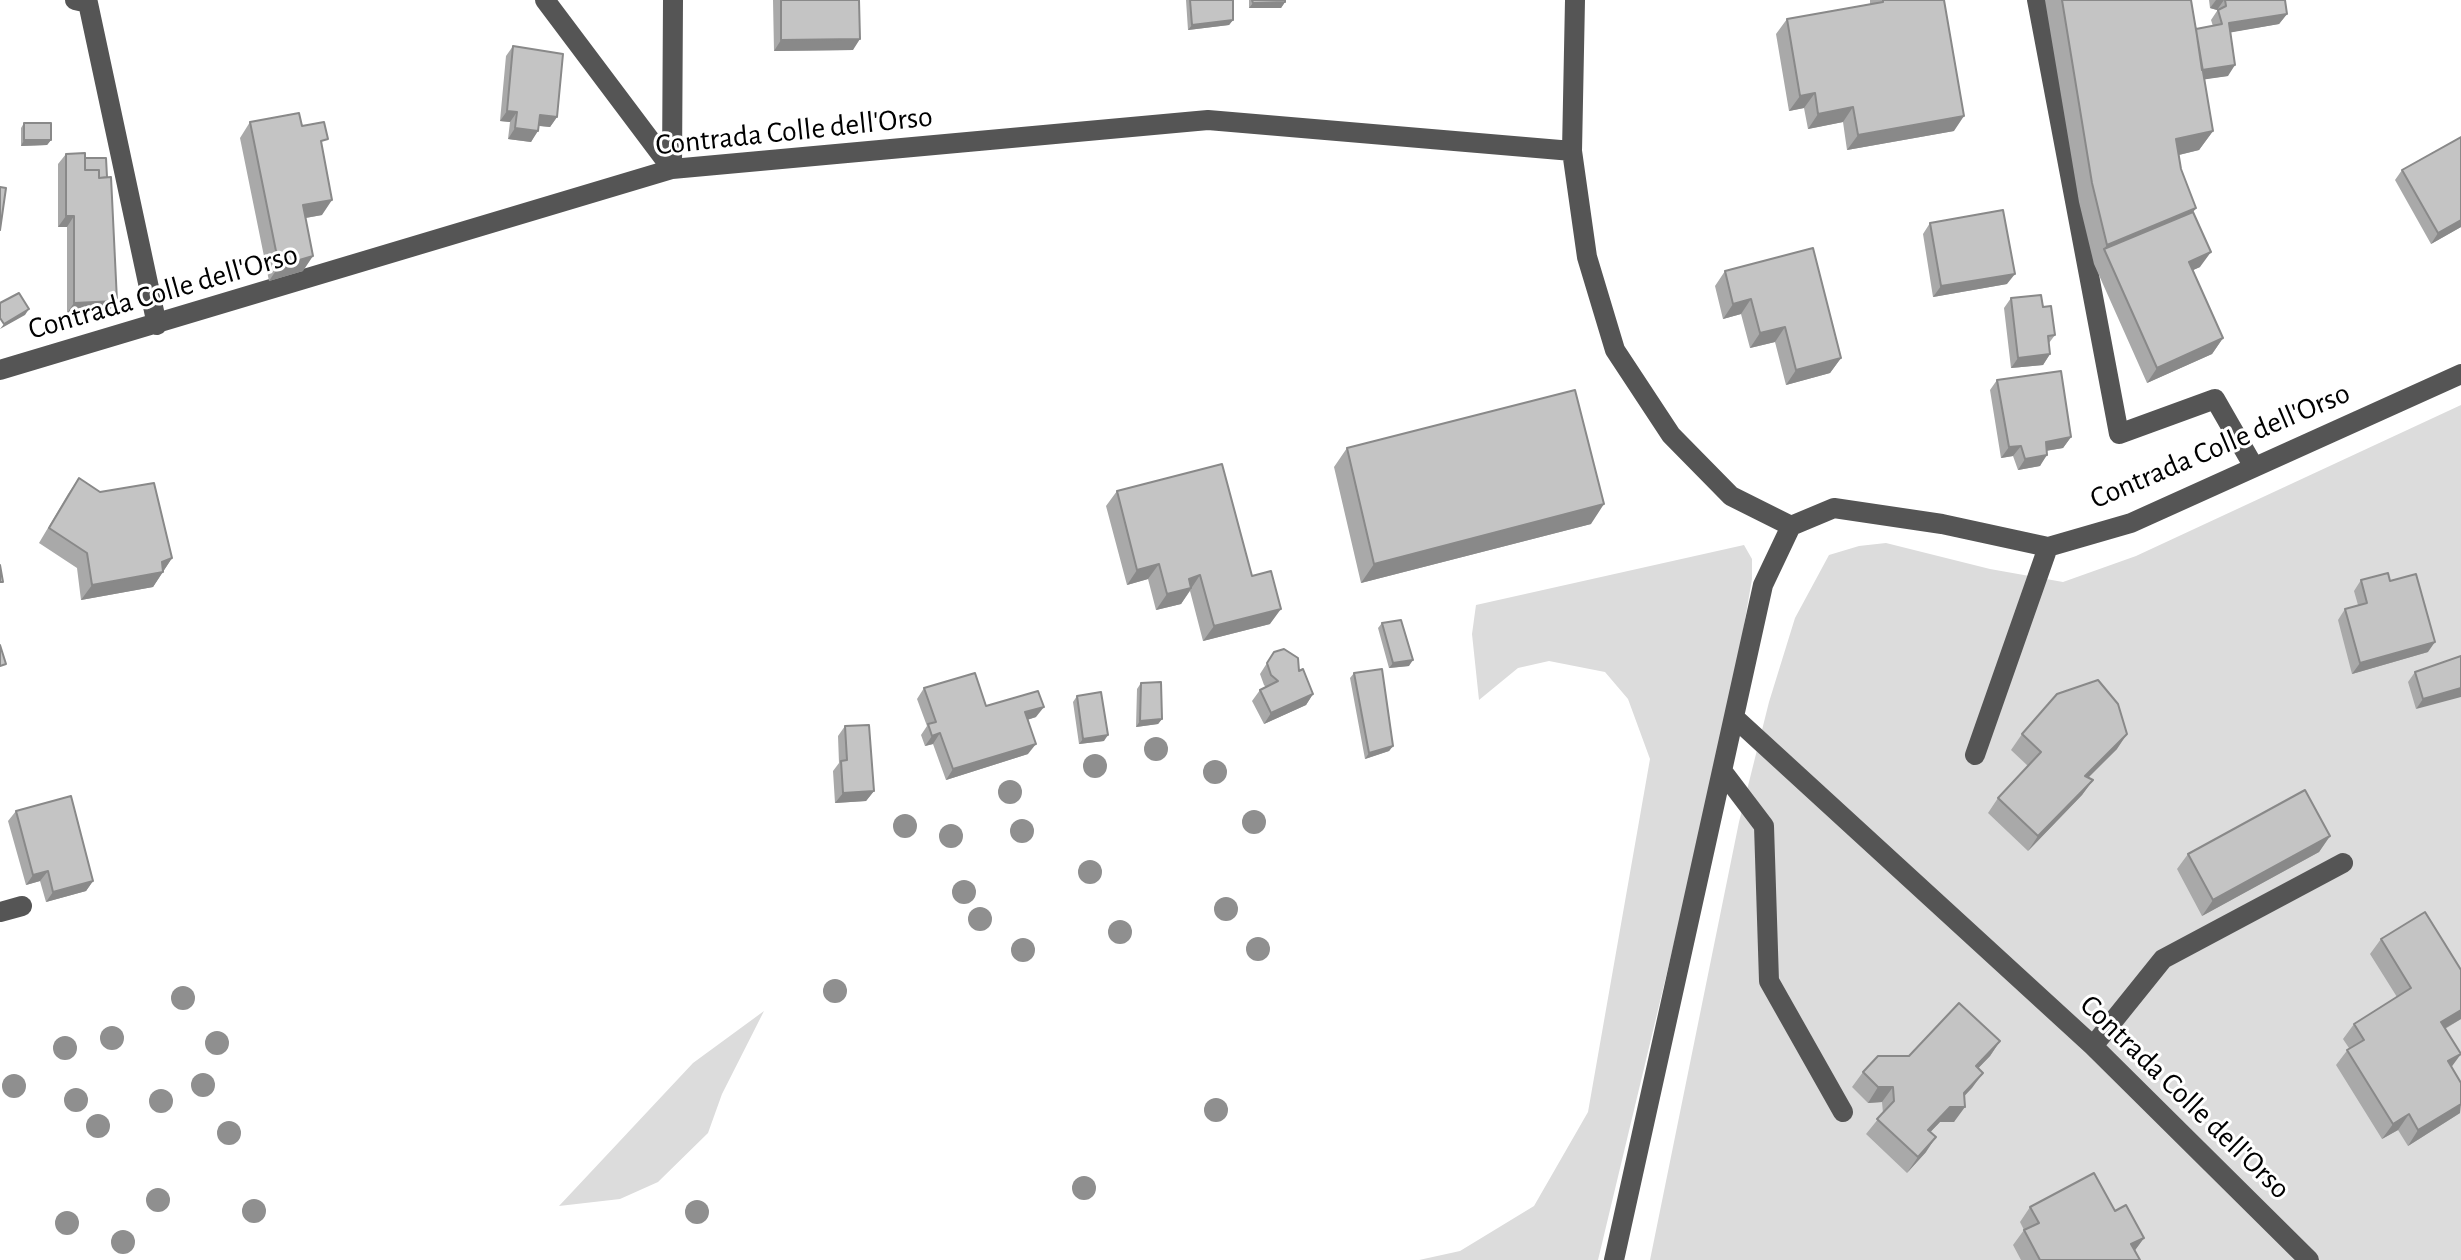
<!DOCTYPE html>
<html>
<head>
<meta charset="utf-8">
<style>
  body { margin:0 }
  canvas { display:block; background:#fff }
</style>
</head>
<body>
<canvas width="2461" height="1260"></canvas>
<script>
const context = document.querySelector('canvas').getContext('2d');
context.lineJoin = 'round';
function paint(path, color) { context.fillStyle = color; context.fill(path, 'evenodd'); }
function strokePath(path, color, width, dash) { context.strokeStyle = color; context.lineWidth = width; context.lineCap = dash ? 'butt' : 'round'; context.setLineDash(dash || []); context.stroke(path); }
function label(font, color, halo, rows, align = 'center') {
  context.font = font + ' "Alegreya Sans",sans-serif'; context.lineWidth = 6; context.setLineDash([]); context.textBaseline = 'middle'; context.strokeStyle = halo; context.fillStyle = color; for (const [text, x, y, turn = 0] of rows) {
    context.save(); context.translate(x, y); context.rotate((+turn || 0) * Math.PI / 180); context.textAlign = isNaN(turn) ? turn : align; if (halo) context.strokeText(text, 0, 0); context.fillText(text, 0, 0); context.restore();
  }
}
const green = new Path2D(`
  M2461 405V1260H1650L1739 822 1769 702 1795 618 1829 555 1859 546 1886 543 1990 569 2063 582 2136 556Z
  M1744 545 1752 559V579L1728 718 1598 1260H1419L1460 1251 1534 1206 1588 1112 1650 759 1628 699 1605 672 1549 661 1518 668 1479 700 1472 634 1476 605Z
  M764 1011 722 1094 708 1133 658 1182 620 1199 559 1206 693 1063Z`);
const minor = new Path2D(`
  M75 0 88 3 157 325
  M545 0 672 169 673 0
  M1575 0 1572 151 1587 257 1615 350 1671 435 1731 496 1791 526 1834 508 1942 524 2048 547 2131 523 2461 374
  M2037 0 2119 434 2215 399 2254 467
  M0 370 672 169 1208 120 1572 151
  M1736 719 2093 1046 2309 1260
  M1975 755 2048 547
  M1723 772 1764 826 1769 981 1843 1112
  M0 912 22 906
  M2093 1046 2163 959 2343 863
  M1614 1260 1763 585 1791 526`);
const trees = [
  [1156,749],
  [1095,766],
  [1215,772],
  [1010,792],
  [1254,822],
  [905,826],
  [1022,831],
  [951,836],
  [1090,872],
  [964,892],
  [1226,909],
  [980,919],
  [1120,932],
  [1258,949],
  [1023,950],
  [835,991],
  [183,998],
  [112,1038],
  [217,1043],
  [65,1048],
  [203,1085],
  [14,1086],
  [76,1100],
  [161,1101],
  [1216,1110],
  [98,1126],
  [229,1133],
  [1084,1188],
  [158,1200],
  [254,1211],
  [697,1212],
  [67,1223],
  [123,1242]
];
const wall = new Path2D(`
  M773 0H859L853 50 774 51Z
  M1186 0H1233V20L1229 25 1188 30Z
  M1249 0H1285V2L1281 8H1249Z
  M1870 0H1944L1954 131 1847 150 1843 122 1808 129 1804 108 1789 111 1776 34 1787 19 1870 4Z
  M2045 0H2191L2196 29 2213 26 2211 20 2217 11V10L2210 8 2209 0H2285L2287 14 2279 24 2231 32 2228 76 2204 79 2213 131 2199 150 2179 155 2181 169 2196 208 2193 212 2200 267 2193 270 2223 338 2212 354 2147 383 2094 264 2079 202Z
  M513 46 557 117 550 127 539 126 531 142 508 139 510 122 500 121 506 56Z
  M250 122 302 126 322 148V215L306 218 303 271 269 281 240 138Z
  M24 123 51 140 47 145 21 146V128Z
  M2461 137V227L2431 244 2395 180 2402 170Z
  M66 154 109 311 67 313V227H58V164Z
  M1930 223 2007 284 1933 297 1923 234Z
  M1725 271 1841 358 1830 373 1786 385 1775 342 1750 348 1741 314 1723 319 1715 286Z
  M2011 298 2043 307 2055 335 2049 343 2050 354 2043 365 2011 368 2004 308Z
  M1997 380 2071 437 2063 448 2046 451 2040 466 2018 470 2013 456 2001 458 1990 390Z
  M1347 448 1591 524 1361 583 1334 467Z
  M79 478 172 558 153 587 81 600 77 568 39 543 68 494Z
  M1117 491 1252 576 1270 624 1203 641 1190 591 1181 604 1156 610 1148 579 1127 585 1106 506Z
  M2361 580 2390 581 2428 652 2352 674 2338 620 2345 609 2358 605 2354 591Z
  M1382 623 1409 666 1389 668 1378 628Z
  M1274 652 1299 671 1313 694 1306 705 1264 724 1252 701 1260 690 1266 687 1264 685 1260 674Z
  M2461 656 2416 709 2408 682 2415 672Z
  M1354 673 1393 746 1389 751 1365 759 1350 678Z
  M1141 683 1162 719 1158 724 1136 727 1137 689Z
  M924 688 986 706 1036 717 1027 720 1028 754 946 780 933 744 925 746 921 735 927 726 917 699Z
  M1077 696 1104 741 1079 744 1073 702Z
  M845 726 874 791 866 801 835 803 833 771 839 763 838 736Z
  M2022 734 2117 749 2088 777 2093 780 2082 795 2028 851 1988 813 1998 798 2028 766 2011 750Z
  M16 811 93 881 86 891 46 902 40 881 26 885 8 821Z
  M2330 836 2319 852 2202 916 2177 869 2188 854Z
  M2381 939 2461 1019 2445 1029 2460 1113 2408 1146 2398 1130 2382 1139 2336 1065 2349 1048 2343 1039 2354 1024 2397 997 2370 954Z
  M2000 1041 1990 1056 1978 1068 1983 1073 1964 1096 1954 1122H1940L1930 1132 1926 1152 1907 1173 1866 1134 1883 1113 1882 1102 1868 1103 1852 1087 1863 1072 1909 1056Z
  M2030 1207 2115 1211 2144 1238 2135 1250 2140 1260H2021L2013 1245 2024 1230 2020 1222Z`);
const shadedWall = new Path2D(`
  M2216 0H2224L2217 10 2210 8Z
  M1285 2 1281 8H1249L1253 3Z
  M2287 14 2279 24 2222 34 2229 23Z
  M1233 20 1229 25 1188 30 1192 25Z
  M860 39 853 50 774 51 781 40Z
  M2235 65 2228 76 2187 82 2194 72Z
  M1815 93 1804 108 1789 111 1800 96Z
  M1853 107 1843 122 1808 129 1818 114Z
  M507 111 517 112 510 122 500 121Z
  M540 115 557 117 550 127 532 125Z
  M1964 116 1954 131 1847 150 1858 135Z
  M515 128 538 131 531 142 508 139Z
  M2213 131 2199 150 2162 159 2176 139Z
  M24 140H51L47 145 21 146Z
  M332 200 322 215 293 220 303 205Z
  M2196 208 2182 227 2104 249 2107 245Z
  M66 216H74L67 227H58Z
  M2461 220V227L2431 244 2438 233Z
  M2211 252 2200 267 2178 277 2189 262Z
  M313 256 303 271 269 281 279 266Z
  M2015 274 2007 284 1933 297 1941 286Z
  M1751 299 1741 314 1723 319 1733 304Z
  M117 301 109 311 67 313 74 303Z
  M29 309 25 315 0 329 4 324Z
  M1785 327 1775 342 1750 348 1760 333Z
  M2223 338 2212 354 2147 383 2157 368Z
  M2050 354 2043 365 2011 368 2018 358Z
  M1841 358 1830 373 1786 385 1796 370Z
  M2071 437 2063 448 2038 452 2046 442Z
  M2021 446 2013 456 2001 458 2009 447Z
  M2047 455 2040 466 2018 470 2025 459Z
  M1604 504 1591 524 1361 583 1374 564Z
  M172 558 153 587 81 600 92 585Z
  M1159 564 1148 579 1127 585 1137 570Z
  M1200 575 1181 604 1156 610 1167 594 1189 579Z
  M1281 609 1270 624 1203 641 1214 626Z
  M2435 642 2428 652 2352 674 2360 663Z
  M1413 660 1409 666 1389 668 1393 663Z
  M2461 688V697L2416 709 2423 699Z
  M1313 694 1306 705 1264 724 1271 713Z
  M1044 707 1036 717 1017 723 1025 712Z
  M1162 719 1158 724 1136 727 1140 721Z
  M940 733 933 744 925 746 932 736Z
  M2127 734 2117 749 2075 791 2085 776Z
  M1108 735 1104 741 1079 744 1083 739Z
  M1036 744 1028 754 946 780 953 769Z
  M1393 746 1389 751 1365 759 1369 753Z
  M2093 780 2082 795 2028 851 2038 836Z
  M874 791 866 801 835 803 843 793Z
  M2330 836 2319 852 2202 916 2213 900Z
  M48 871 40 881 26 885 33 875Z
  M93 881 86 891 46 902 53 892Z
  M2461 1010V1019L2430 1037 2441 1022Z
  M2000 1041 1990 1056 1966 1081 1976 1066Z
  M2461 1054 2450 1069 2448 1061Z
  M1983 1073 1972 1088 1954 1107H1965L1954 1122H1940L1918 1145 1928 1130Z
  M1878 1087H1893L1882 1102 1868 1103Z
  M2461 1104 2460 1113 2408 1146 2418 1130Z
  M2409 1114 2398 1130 2382 1139 2393 1124Z
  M1936 1137 1926 1152 1907 1173 1918 1157Z
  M2144 1238 2133 1253 2131 1244Z`);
const building = new Path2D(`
  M781 0H859L860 39 781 40Z
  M1190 0H1233V20L1192 25Z
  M1252 0H1285V2L1253 3Z
  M1883 0H1944L1964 116 1858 135 1853 107 1818 114 1815 93 1800 96 1787 19 1883 2Z
  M2062 0H2191L2213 131 2176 139 2181 169 2196 208 2107 245 2092 183Z
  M2225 0H2285L2287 14 2229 23 2235 65 2202 70 2196 29 2222 24 2218 10 2226 6Z
  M513 46 563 54 557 117 540 115 538 131 515 128 517 112 507 111Z
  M299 113 302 126 324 122 328 139 321 141 332 200 303 205 313 256 279 266 250 122Z
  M24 123H51V140H24Z
  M2461 137V220L2438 233 2402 170Z
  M85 153V170H99V178L111 177 117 301 74 303V216H66V154Z
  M85 158H106L107 177 99 178V170H85Z
  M0 187 6 188 0 230Z
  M2003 210 2015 274 1941 286 1930 223Z
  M2193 212 2211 252 2189 262 2223 338 2157 368 2104 249Z
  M1813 248 1841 358 1796 370 1785 327 1760 333 1751 299 1733 304 1725 271Z
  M19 293 29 309 4 324 0 318V303Z
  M2041 295 2043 307 2051 306 2055 335 2048 336 2050 354 2018 358 2011 298Z
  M2061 371 2071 437 2046 442 2047 455 2025 459 2021 446 2009 447 1997 380Z
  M1575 390 1604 504 1374 564 1347 448Z
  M1222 464 1252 576 1271 571 1281 609 1214 626 1200 575 1189 579 1191 588 1167 594 1159 564 1137 570 1117 491Z
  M79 478 100 492 154 483 172 558 162 562 163 572 92 585 87 553 49 528Z
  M0 565 3 582H0Z
  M2388 573 2390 581 2416 574 2435 642 2360 663 2345 609 2367 603 2361 580Z
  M1401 620 1413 660 1393 663 1382 623Z
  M0 645 6 664 0 666Z
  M1284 649 1298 658 1299 671 1303 669 1313 694 1271 713 1260 690 1278 681 1271 675 1267 663 1274 652Z
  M2461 656V688L2423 699 2415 672Z
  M1382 669 1393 746 1369 753 1354 673Z
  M975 673 986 706 1038 691 1044 707 1025 712 1036 744 953 769 940 733 932 736 928 724 936 722 924 688Z
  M2098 680 2118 704 2127 734 2085 776 2093 780 2038 836 1998 798 2041 752 2022 734 2057 694Z
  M1161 682 1162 719 1140 721 1141 683Z
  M1101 692 1108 735 1083 739 1077 696Z
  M869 725 874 791 843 793 841 761 847 760 845 726Z
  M2305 790 2330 836 2213 900 2188 854Z
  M71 796 93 881 53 892 48 871 33 875 16 811Z
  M2425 912 2461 970V1010L2441 1022 2461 1054 2448 1061 2461 1083V1104L2418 1130 2409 1114 2393 1124 2347 1050 2364 1040 2354 1024 2411 988 2381 939Z
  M1959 1003 2000 1041 1976 1066 1983 1073 1964 1093 1965 1107H1950L1928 1130 1936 1137 1918 1157 1877 1119 1894 1101 1893 1087H1878L1863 1072 1878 1056H1909Z
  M2094 1173 2115 1211 2126 1205 2144 1238 2131 1244 2140 1260H2040L2024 1230 2039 1223 2030 1207Z`);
const streetNames = [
  ["Contrada Colle dell'Orso",794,131,-6],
  ["Contrada Colle dell'Orso",163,292,-16],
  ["Contrada Colle dell'Orso",2220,446,-23],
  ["Contrada Colle dell'Orso",2185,1097,44]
];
paint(green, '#dcdcdc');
strokePath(minor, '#555', 20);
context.fillStyle = '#8f8f8f';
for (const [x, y] of trees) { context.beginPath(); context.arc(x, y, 12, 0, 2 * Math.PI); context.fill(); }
paint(wall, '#a9a9a9');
paint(shadedWall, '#898989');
paint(building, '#c4c4c4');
strokePath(building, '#898989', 2);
label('30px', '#000', '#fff', streetNames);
</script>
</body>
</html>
